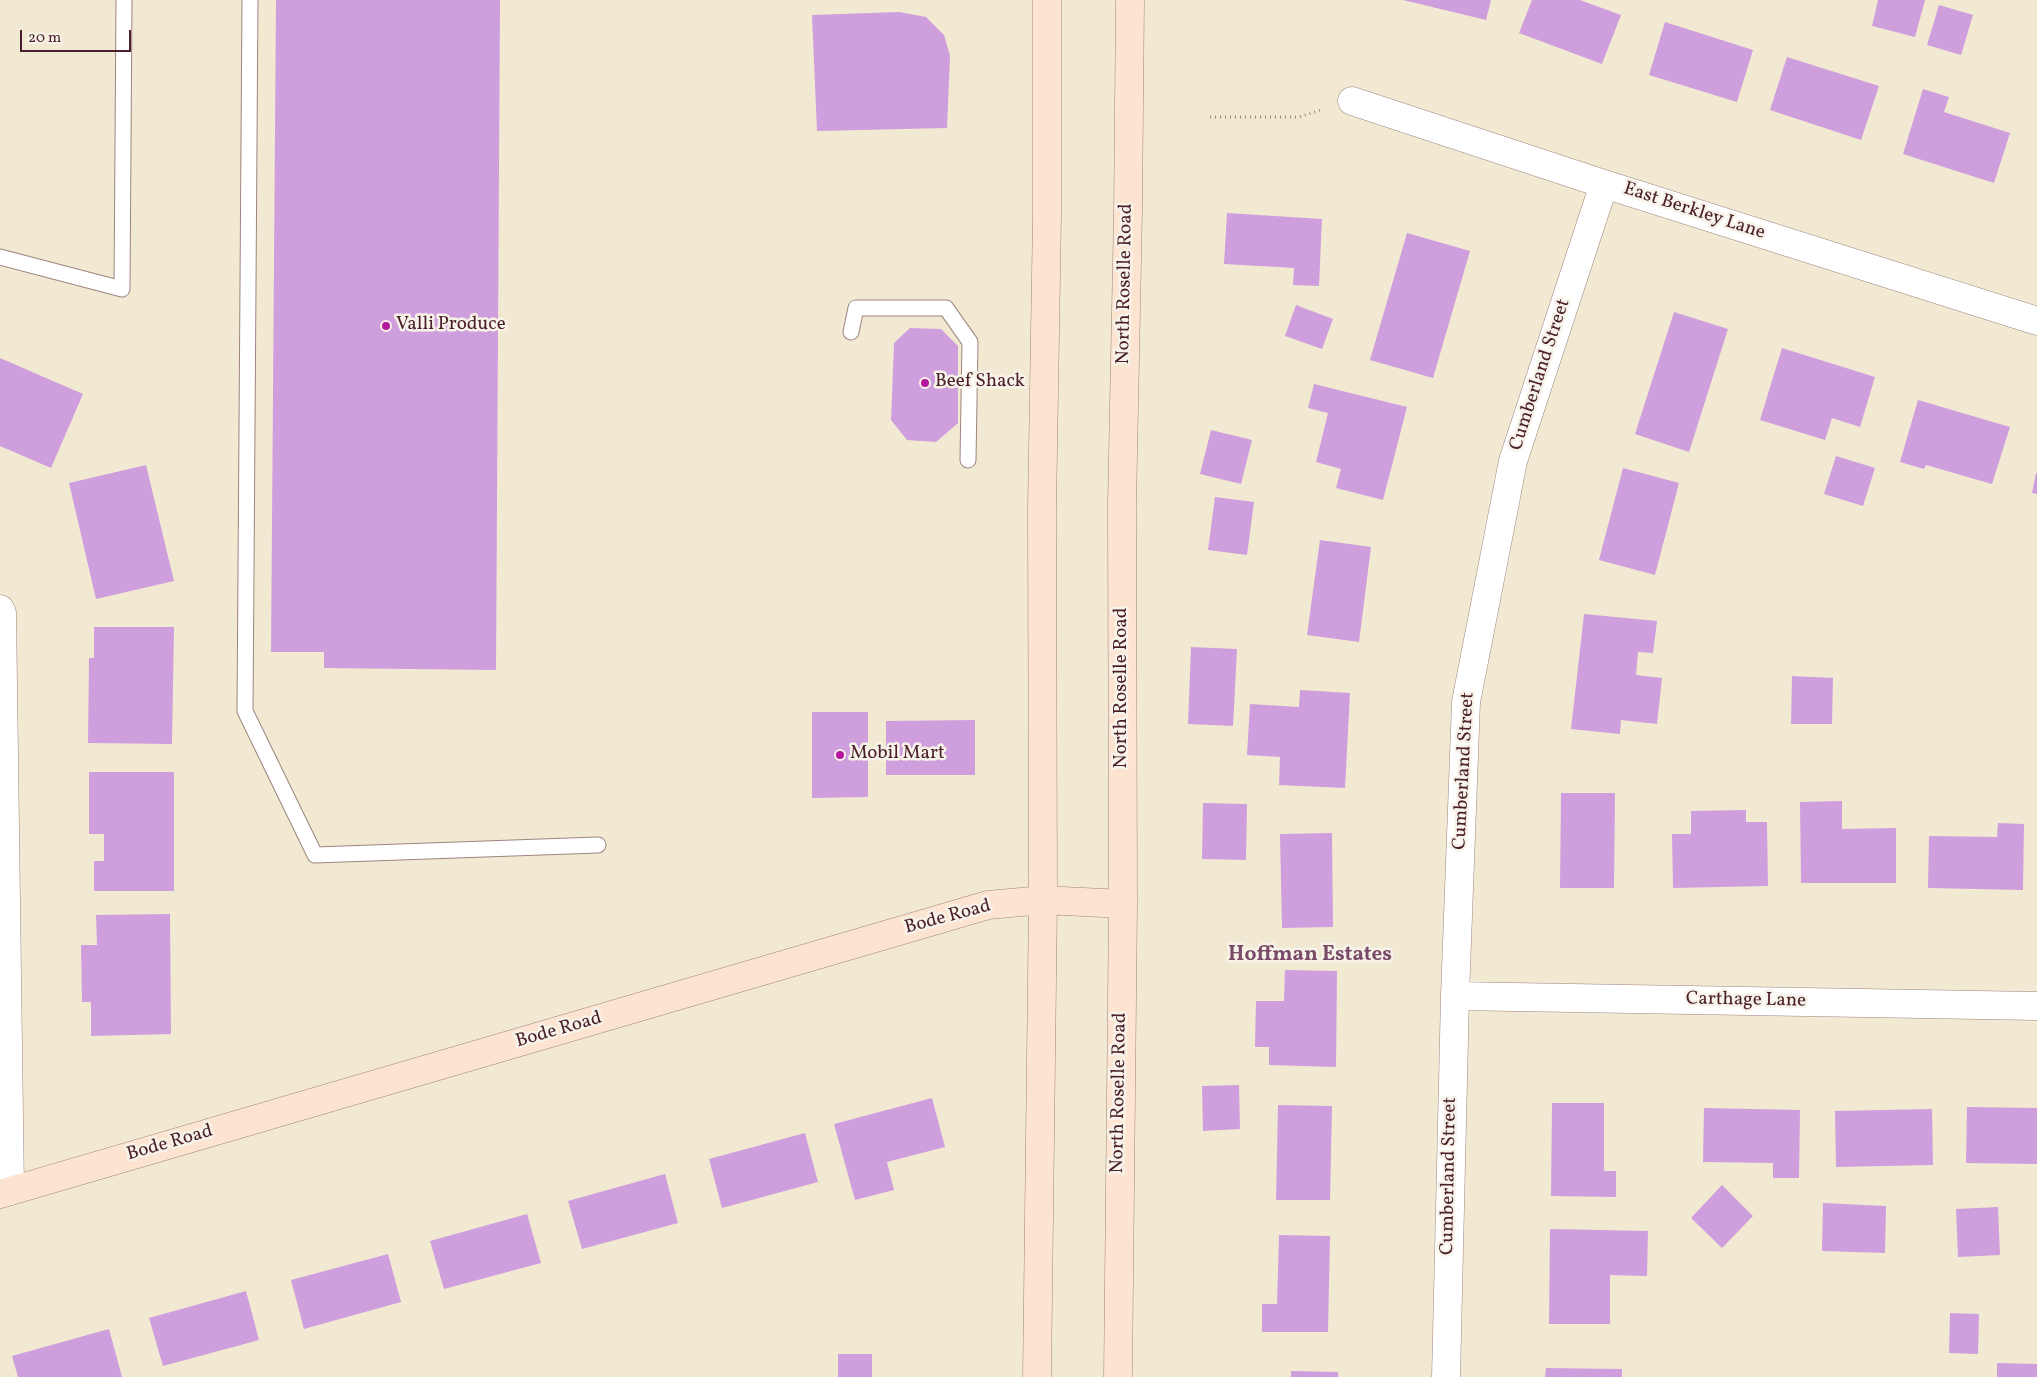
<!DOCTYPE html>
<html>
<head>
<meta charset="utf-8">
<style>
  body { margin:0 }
  #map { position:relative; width:2037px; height:1377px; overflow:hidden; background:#f2e9d3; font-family:Vollkorn,serif }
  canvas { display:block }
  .scale { position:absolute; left:20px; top:30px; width:111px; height:22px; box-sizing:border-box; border:2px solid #4a1f2b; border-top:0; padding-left:6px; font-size:15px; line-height:18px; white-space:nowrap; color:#4a1f2b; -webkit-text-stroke:4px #f7f3e8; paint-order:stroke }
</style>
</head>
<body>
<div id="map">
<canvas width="2037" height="1377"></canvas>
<div class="scale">20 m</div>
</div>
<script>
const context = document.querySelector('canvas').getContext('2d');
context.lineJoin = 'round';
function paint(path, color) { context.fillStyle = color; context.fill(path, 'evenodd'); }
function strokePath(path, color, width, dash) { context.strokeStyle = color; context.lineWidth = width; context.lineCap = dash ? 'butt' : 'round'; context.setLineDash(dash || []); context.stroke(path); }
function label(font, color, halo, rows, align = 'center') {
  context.font = font + ' Vollkorn,serif'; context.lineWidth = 5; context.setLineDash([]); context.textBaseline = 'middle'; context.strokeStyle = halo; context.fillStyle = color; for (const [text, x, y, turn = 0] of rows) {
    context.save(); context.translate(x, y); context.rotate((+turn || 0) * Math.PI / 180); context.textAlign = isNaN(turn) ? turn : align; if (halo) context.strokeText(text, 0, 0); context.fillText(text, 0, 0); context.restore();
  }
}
const building = new Path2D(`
  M276 0H500L496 670 324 668V652H271Z
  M1403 0H1491L1486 20Z
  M1532 0H1580L1621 15 1602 64 1519 33Z
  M1878 0H1925L1915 37 1872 26Z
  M1939 5 1973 15 1961 55 1927 45Z
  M899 12 926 17 944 35 950 56 947 128 817 131 812 15Z
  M1665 22 1753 50 1737 102 1649 75Z
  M1787 57 1879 86 1861 140 1770 110Z
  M1923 89 1949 97 1944 112 2010 133 1994 183 1903 154Z
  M1227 213 1322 219 1319 286 1293 285 1294 268 1224 264Z
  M1407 233 1470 251 1433 378 1370 360Z
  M1296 305 1333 319 1322 349 1285 336Z
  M1674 312 1728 329 1689 452 1635 434Z
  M910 328 941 329 958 346V423L936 442 907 440 891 420 894 343Z
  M1782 348 1875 377 1860 427 1832 418 1825 440 1760 420Z
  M0 358 83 394 51 468 0 446Z
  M1314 384 1407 407 1383 500 1336 488 1341 469 1316 462 1328 413 1308 408Z
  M1918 400 2010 427 1992 484 1926 465 1924 469 1900 462Z
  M1211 430 1252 440 1241 484 1200 474Z
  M1836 456 1875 468 1863 506 1824 494Z
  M146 465 174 581 96 599 69 483Z
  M1623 468 1679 483 1655 575 1599 560Z
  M2036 473H2037V494L2032 493Z
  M1215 497 1254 502 1247 555 1208 550Z
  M1320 540 1371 547 1359 642 1307 635Z
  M1584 614 1657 621 1653 653 1638 652 1636 675 1662 678 1657 724 1621 720 1620 734 1571 729Z
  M94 627H174L172 744 88 743 89 658H94Z
  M1191 647 1237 649 1233 726 1188 724Z
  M1792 676 1833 678 1832 724H1791Z
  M1300 690 1350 693 1345 788 1279 785 1280 757 1247 755 1250 704 1299 707Z
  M812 712H868V797L812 798Z
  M975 720V775H886V721Z
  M89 772H174V891H94V861H104V834H89Z
  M1561 793H1615L1614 888H1560Z
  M1842 801V829L1896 828V883H1801L1800 802Z
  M1203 803 1247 804 1246 860 1202 859Z
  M1746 810V822H1767L1768 886 1673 888 1672 834H1691V811Z
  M1998 823 2024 824 2023 890 1928 888 1929 836 1997 837Z
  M1332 833 1333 927 1282 928 1280 834Z
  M170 914 171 1034 91 1036V1002H82L81 945H97L96 915Z
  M1285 970 1337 971 1336 1067 1269 1065V1047H1255L1256 1001H1284Z
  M1239 1085 1240 1129 1203 1131 1202 1086Z
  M932 1098 945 1147 887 1162 894 1190 855 1200 834 1124Z
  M1552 1103H1604V1171H1616V1197L1551 1196Z
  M1278 1105 1332 1106 1330 1200H1276Z
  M1967 1107 2037 1108V1164L1966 1163Z
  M1704 1108 1800 1110 1799 1178H1773V1163L1703 1162Z
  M1932 1109 1933 1165 1836 1167 1835 1111Z
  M805 1133 818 1182 722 1208 709 1159Z
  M665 1174 678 1223 582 1249 568 1201Z
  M1722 1185 1753 1216 1722 1248 1691 1218Z
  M1823 1203 1886 1206 1885 1253 1822 1251Z
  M1998 1207 2000 1255 1958 1257 1956 1209Z
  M527 1214 541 1263 444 1289 430 1241Z
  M1550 1229 1648 1231 1647 1276 1610 1275V1324H1549Z
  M1279 1235 1330 1236 1328 1332H1262V1304H1277Z
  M388 1254 401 1302 304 1329 291 1280Z
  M246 1291 259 1340 163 1366 149 1318Z
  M1950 1313 1979 1314 1978 1354 1949 1353Z
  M109 1329 122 1377H18L12 1356Z
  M838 1354H872V1377H838Z
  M1997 1363 2037 1364V1377H1997Z
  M1546 1368 1622 1369V1377H1545Z
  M1291 1371 1338 1372V1377H1291Z`);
const path = new Path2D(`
  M1210 117H1299L1321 110`);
const lane = new Path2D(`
  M250 0 245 711 315 855 598 845
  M0 257 122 289 124 0
  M851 332 856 308H946L970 342 968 460`);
const street = new Path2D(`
  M1352 101 1604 184 2037 321
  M0 609 2 613 10 1191
  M1455 996 2037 1006
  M1446 1377 1455 996 1466 702 1513 461 1604 184`);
const secondary = new Path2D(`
  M0 1194 988 905 1043 900 1123 904
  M1037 1377 1043 900 1042 508 1047 217V0
  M1118 1377 1123 904 1122 504 1128 212 1130 0`);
const markers = [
  [386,326,5,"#b5179e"],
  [925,383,5,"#b5179e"],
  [840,755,5,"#b5179e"]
];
const streetNames = [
  ["East Berkley Lane",1694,212,18],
  ["North Roselle Road",1126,284,-89],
  ["Cumberland Street",1541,375,-72],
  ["North Roselle Road",1123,688,-90],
  ["Cumberland Street",1465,771,-87],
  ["Bode Road",948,918,-15],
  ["Carthage Lane",1746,1001,1],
  ["Bode Road",559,1031,-16],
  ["North Roselle Road",1120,1093,-89],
  ["Bode Road",170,1144,-16],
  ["Cumberland Street",1450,1176,-89]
];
const poiNames = [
  ["Valli Produce",396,326],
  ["Beef Shack",935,383],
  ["Mobil Mart",850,755]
];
const quarterNames = [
  ["Hoffman Estates",1310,956]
];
paint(building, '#cf9edd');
strokePath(lane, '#9e847f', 17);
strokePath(street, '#9e847f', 29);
strokePath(secondary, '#9e847f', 29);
strokePath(path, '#9e847f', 3, [1, 4]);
strokePath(lane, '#fff', 15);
strokePath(street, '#fff', 28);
strokePath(secondary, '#fde4d1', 28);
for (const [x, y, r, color] of markers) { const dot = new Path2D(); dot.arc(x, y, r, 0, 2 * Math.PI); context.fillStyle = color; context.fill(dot); strokePath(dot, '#f7f3e8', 2); }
label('19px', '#4a1f2b', '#f7f3e8', streetNames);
label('19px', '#4a1f2b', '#f7f3e8', poiNames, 'left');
label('bold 21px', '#794b69', '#f7f3e8', quarterNames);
</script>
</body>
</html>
